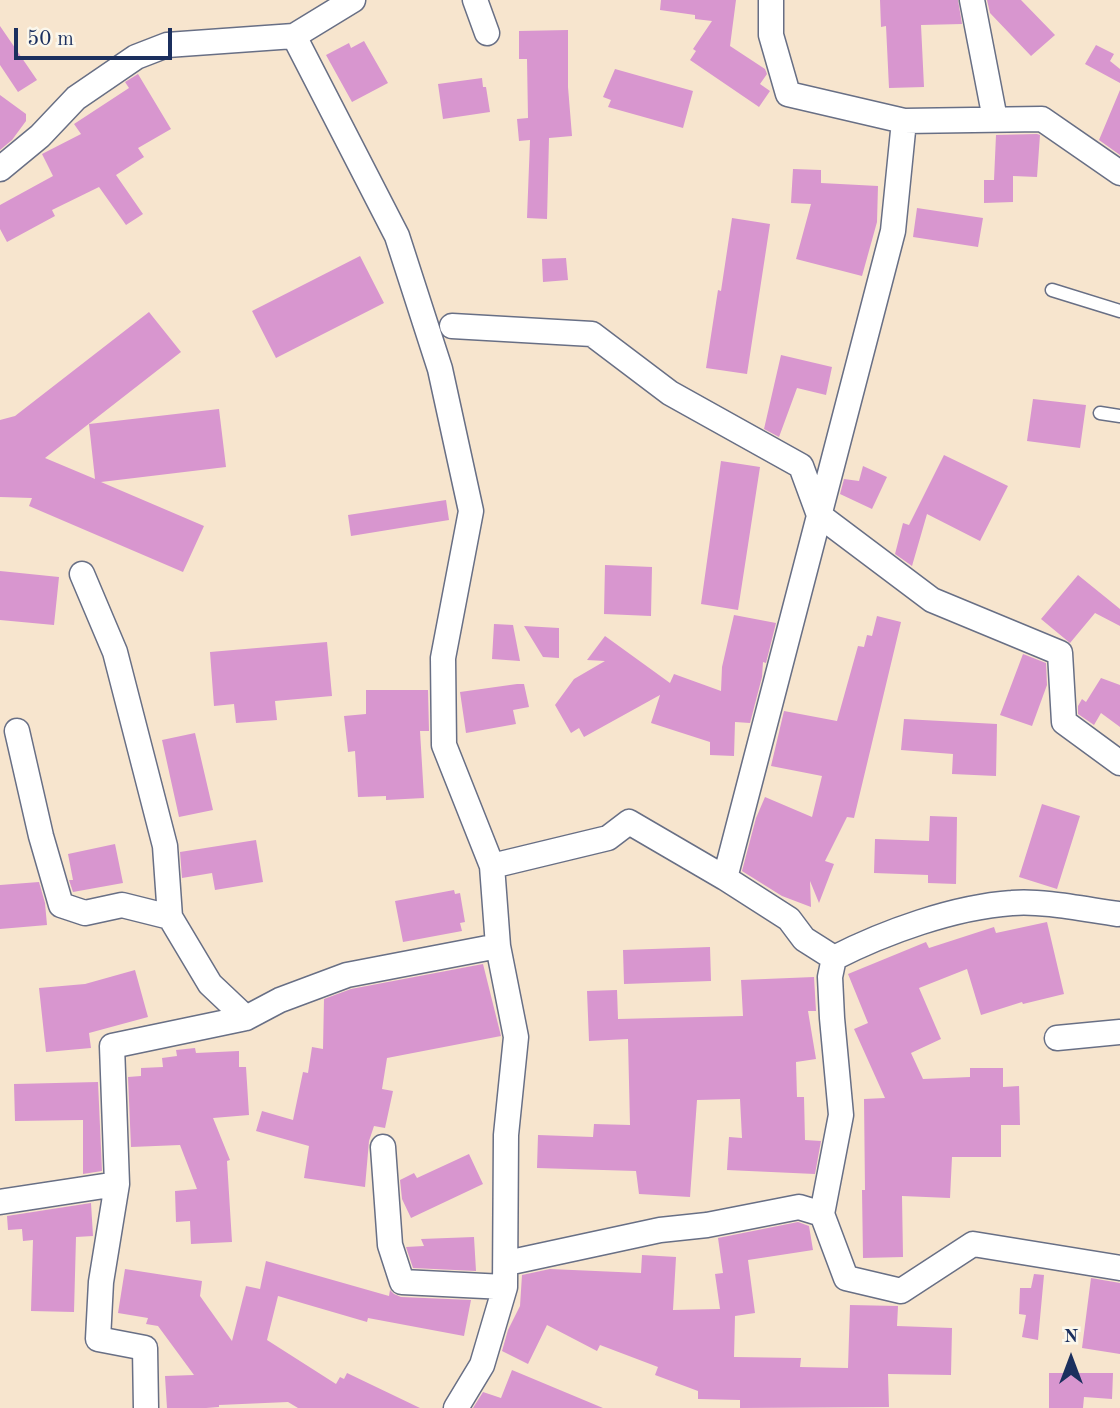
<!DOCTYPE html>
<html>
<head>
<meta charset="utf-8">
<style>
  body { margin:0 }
  #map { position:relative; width:1120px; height:1408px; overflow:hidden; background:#f7e5ce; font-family:"Old Standard TT",serif }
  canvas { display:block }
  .north { position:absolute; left:1036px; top:1324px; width:70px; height:70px; -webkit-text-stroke:5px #fbf7ec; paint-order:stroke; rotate:0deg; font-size:19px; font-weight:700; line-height:28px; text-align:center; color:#1b2f5e }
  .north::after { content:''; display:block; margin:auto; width:24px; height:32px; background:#1b2f5e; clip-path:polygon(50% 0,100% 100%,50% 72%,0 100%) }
  .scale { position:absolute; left:14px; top:28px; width:158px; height:32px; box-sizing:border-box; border:4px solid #1b2f5e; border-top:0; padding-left:9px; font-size:21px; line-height:24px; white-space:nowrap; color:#1b2f5e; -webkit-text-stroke:5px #fbf7ec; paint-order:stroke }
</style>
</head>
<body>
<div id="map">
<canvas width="1120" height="1408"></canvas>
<div class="north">N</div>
<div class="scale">50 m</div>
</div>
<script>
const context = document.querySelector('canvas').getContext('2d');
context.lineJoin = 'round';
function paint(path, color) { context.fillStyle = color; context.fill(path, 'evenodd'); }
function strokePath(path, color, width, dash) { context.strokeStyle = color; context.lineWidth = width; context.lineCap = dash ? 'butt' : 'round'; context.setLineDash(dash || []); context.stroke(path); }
const building = new Path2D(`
  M661 0H736L730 46 765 69 767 74 760 84 770 91 759 107 690 60 696 51 693 49 712 21 695 19V15L660 10Z
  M880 0H958L962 24 921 25 924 87 889 88 886 26 881 27Z
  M987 0H1021L1055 35 1031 56 990 13Z
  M0 26 37 80 18 92 0 65Z
  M568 30V87L572 136 549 138 547 219 527 218 530 140 519 141 517 119 528 118 527 59H519V31Z
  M364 41 388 83 352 102 326 55 349 43 351 48Z
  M1096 45 1114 54 1110 61 1120 69V83L1085 64Z
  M615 69 693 91 683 128 608 107 611 100 603 97Z
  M138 74 171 129 138 148 144 157 116 175 143 214 126 225 99 187 52 210 55 216 7 242 0 229V205L53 176 42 154 81 134 74 124 129 88 125 82Z
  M482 78 483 87H486L490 112 443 119 438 84Z
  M1120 90V155L1099 140Z
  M0 95 26 114V121L12 140 0 150Z
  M1037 134 1040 135 1037 177 1013 176V202L984 203V180H994L996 135Z
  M793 169 821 170V183L878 186 877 222 862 276 796 259 811 204 791 203Z
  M917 208 983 218 978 247 913 237Z
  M732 218 770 224 747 374 706 368 718 290 721 291Z
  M360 256 384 303 276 358 252 311Z
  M566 258 568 280 543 282 542 259Z
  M149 312 181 352 45 458 95 479 89 424 219 409 226 467 101 482 204 526 183 572 29 506 32 498 0 497V420L15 416Z
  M781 355 832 367 826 395 797 388 779 437 764 429Z
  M1033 399 1086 405 1080 448 1027 441Z
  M944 455 1008 486 980 541 927 514 912 566 895 554 903 523 909 525Z
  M721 461 760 467 738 610 701 604Z
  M863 466 887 477 872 509 840 494 844 479 859 481Z
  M446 500 449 520 351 536 348 515Z
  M605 565 652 567 651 616 604 614Z
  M0 571 59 577 54 625 0 620Z
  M1078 575 1120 609V626L1095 613 1070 643 1041 619Z
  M734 615 776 623 766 663 763 662 762 677 750 723 735 722 734 756 710 755V742L651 723 660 695 584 737 579 728 571 733 555 705 574 679 605 661 587 660 605 636 670 683 674 674 721 691 722 667Z
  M877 616 901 622 854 818 847 817 825 861 834 864 819 903 810 881 811 907 782 896 742 871 756 818 765 797 812 817 822 776 771 766 784 711 837 721 858 646 864 647 867 635 872 636Z
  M494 624 513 625 520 661 492 659Z
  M524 626 559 628V658L543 657Z
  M327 642 332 696 275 701 277 720 236 723 234 704 214 706 210 652Z
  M1023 654 1046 663 1047 685 1032 726 1000 715Z
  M1101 678 1120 685V727L1101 713 1094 725 1078 714V706L1082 699 1086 702Z
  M517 684H524L529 707 513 710 516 724 466 733 460 692Z
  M366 690H428L429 731H420L424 798 386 800V796L358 797 355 751 348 752 344 716 366 714Z
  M904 719 997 724 996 776 952 774 953 754 901 750Z
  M195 733 213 810 179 817 162 740Z
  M1042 804 1080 816 1057 889 1019 877Z
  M930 816 957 817 956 884 928 883V875L874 873 875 839 929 841Z
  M256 840 263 882 215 890 212 873 182 878 180 852Z
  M115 844 123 883 73 892 69 880H73L68 854Z
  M39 882 45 903 47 925 0 929V885Z
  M454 890 455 894 460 893 465 922 460 923 462 931 403 942 395 901Z
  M1047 922 1064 994 1023 1004 1022 1002 981 1015 967 969 919 988 941 1039 911 1053 923 1079 970 1077V1068H1003V1087L1019 1086 1020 1125H1001V1157H952L950 1198 902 1196 903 1257 863 1258 862 1190H865L864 1099 885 1098 854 1029 868 1023 848 974 926 942 929 948 994 927 996 933Z
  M710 947 711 981 624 984 623 950Z
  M483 964 501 1036 387 1058 382 1089 393 1091 385 1128 374 1126 369 1141 365 1187 304 1178 309 1146 256 1131 262 1111 293 1120 303 1072 308 1073 312 1047 323 1049 324 999 351 989Z
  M135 970 148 1017 89 1033 91 1048 46 1052 39 988 85 984Z
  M814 977 816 1011H808L816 1059 796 1062 797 1097H804L805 1140 821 1141 815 1174 727 1170 729 1137 742 1138 740 1099 697 1100 690 1197 639 1194 636 1171 537 1168 538 1135 593 1137 594 1124 630 1125 628 1039 589 1041 587 991 617 990 618 1019 743 1016 741 980Z
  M195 1048 196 1053 239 1051V1067H246L249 1115 213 1118 230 1160 227 1161 232 1242 191 1244 190 1221 176 1222 175 1191 197 1189 180 1145 131 1147 128 1077 141 1076V1068L163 1067 162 1058 177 1056 176 1050Z
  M98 1082 102 1171 83 1174V1120L15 1121 14 1084Z
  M469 1154 483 1184 411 1218 402 1199 400 1180 414 1173 417 1178Z
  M91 1203 93 1236 76 1237 74 1312 31 1311 33 1240 23 1241 22 1229 8 1230 7 1216Z
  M798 1222 809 1226 813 1250 748 1260 755 1313 735 1316 734 1357 801 1358 800 1367 848 1368 850 1305 898 1306 897 1326 952 1328 951 1375 888 1374 889 1407 740 1408V1400L698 1399V1391L655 1375 658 1367 600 1345 597 1351 547 1325 528 1364 502 1351 508 1330 520 1306 522 1275 550 1269 641 1273 642 1255 676 1257 673 1310 720 1309 715 1274 723 1273 718 1238Z
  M474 1237 476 1271 413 1268 406 1247 424 1246 421 1239Z
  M266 1261 389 1296 390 1290 394 1294 401 1297 471 1300 464 1336 368 1318 367 1322 278 1296 267 1340 336 1384 340 1377 344 1379 347 1373 420 1408H298L288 1402 219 1405V1407L206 1408H167L165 1376 194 1375 158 1326 146 1324 148 1318 118 1313 125 1269 202 1281 200 1296 232 1341 246 1286 260 1289Z
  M1034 1274 1044 1275 1038 1340 1022 1337 1026 1315 1019 1314 1020 1288H1031Z
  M1091 1278 1120 1283V1354L1082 1348Z
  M512 1370 603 1408H473L483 1392 501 1398Z
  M1049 1373H1113L1112 1399 1084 1397 1083 1408H1049Z`);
const lane = new Path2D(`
  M1052 290 1120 311
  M1100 413 1120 416`);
const street = new Path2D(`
  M475 0 487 33
  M972 0 995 119
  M294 36 397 236 440 369 471 511 443 658 444 745 492 866 498 946 516 1037 506 1135 505 1287 482 1365 456 1408
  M904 121 1042 119 1120 173
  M0 169 40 136 76 98 136 57 167 45 294 36 353 0
  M452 326 592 334 670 393 801 466 819 515 932 600 1060 653 1064 722 1120 763
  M82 574 115 652 165 846 170 917
  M17 731 41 836 61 905 85 913 122 905 170 917 210 984 246 1018
  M492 866 608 838 629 822 725 878 789 919 804 939 834 958 830 977 832 1018 841 1115 822 1214 799 1207 707 1225 660 1230 507 1263
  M725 878 893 231 904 121 788 94 771 35V0
  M834 958C885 932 954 907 1012 903 1041 900 1088 910 1118 914
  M1057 1038 1120 1032
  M383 1147 390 1245 402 1282 505 1287
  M0 1202 117 1184
  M822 1214 846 1278 901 1291 973 1244 1120 1268
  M146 1408 145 1348 98 1339 101 1282 117 1184 112 1046 246 1018 280 1000 347 975 498 946`);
paint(building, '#d896cf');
strokePath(lane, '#686f85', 15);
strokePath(street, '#686f85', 27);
strokePath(lane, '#fff', 12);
strokePath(street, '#fff', 24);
</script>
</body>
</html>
